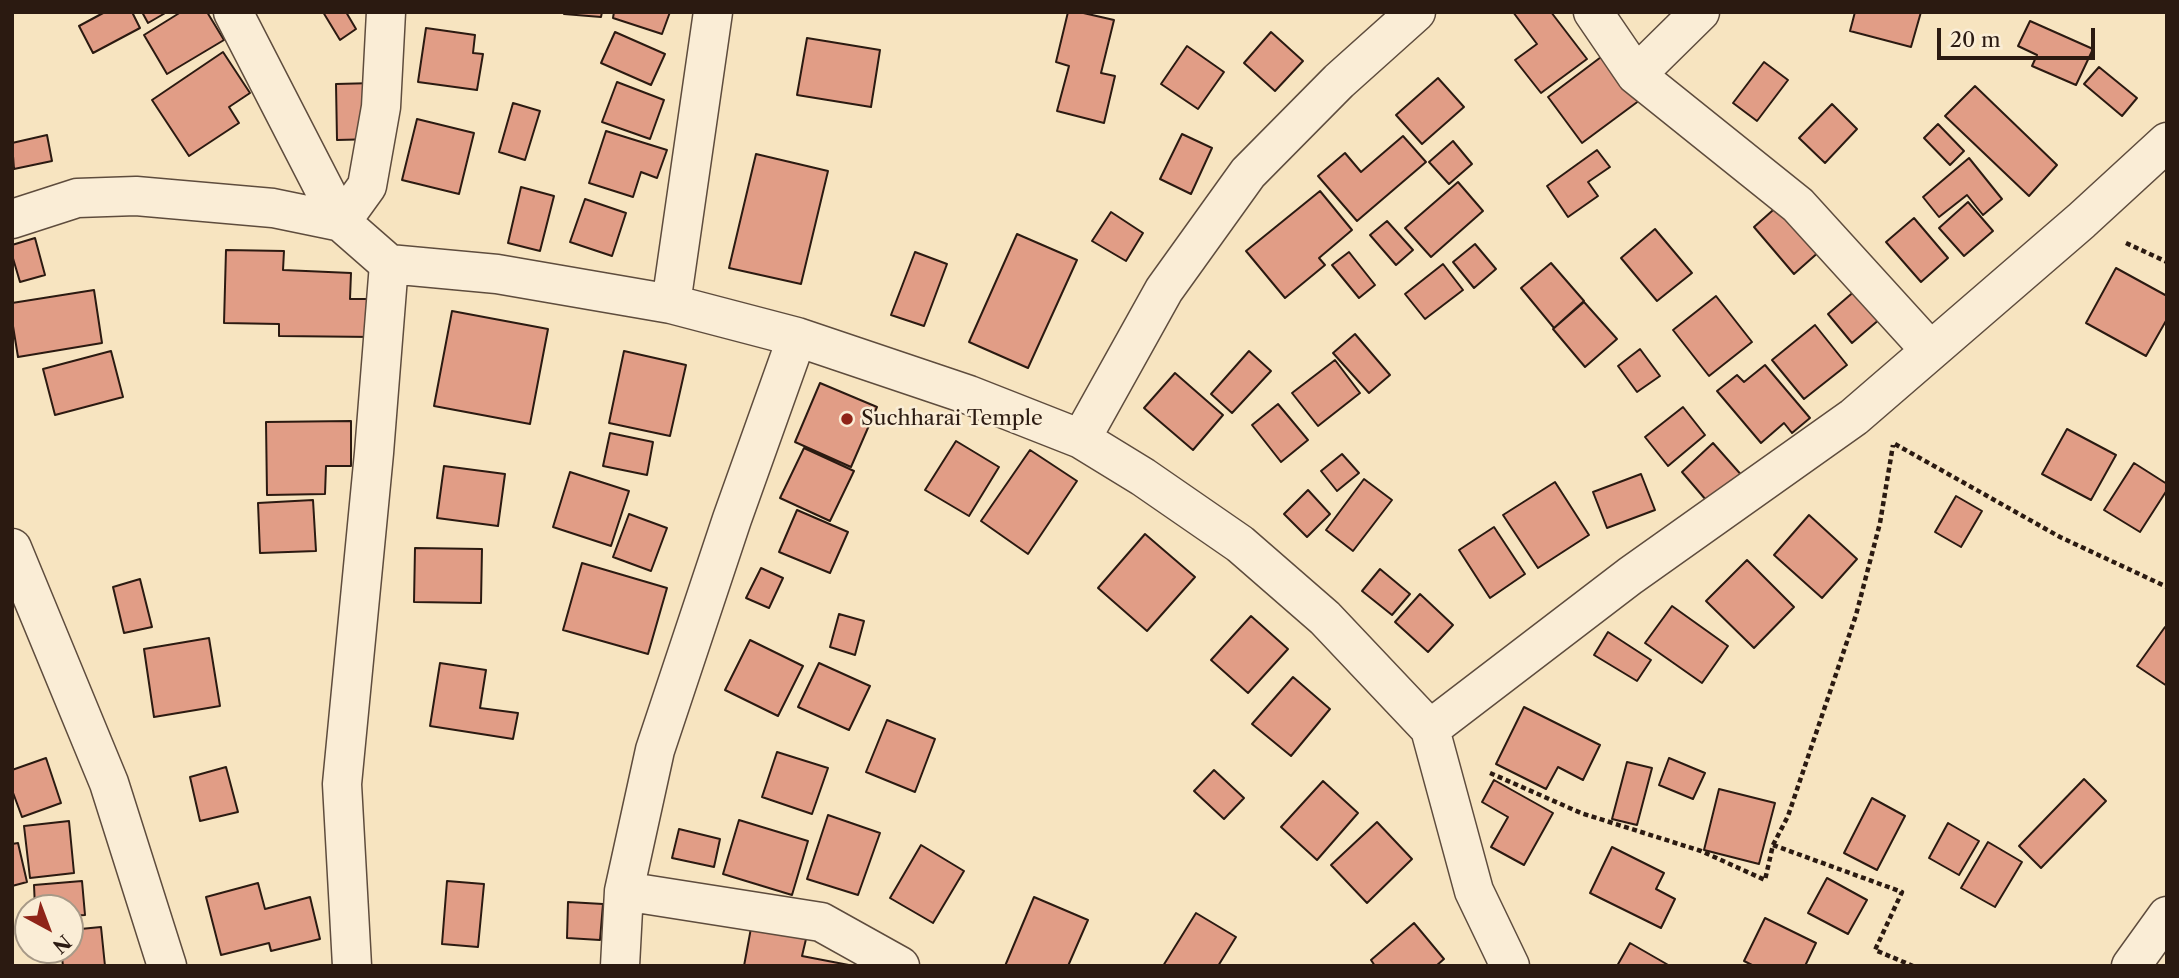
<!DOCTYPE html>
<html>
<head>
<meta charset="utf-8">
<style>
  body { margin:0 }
  #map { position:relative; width:2179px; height:978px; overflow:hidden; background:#f7e4c0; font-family:"Libre Caslon Text",serif }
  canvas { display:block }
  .frame { position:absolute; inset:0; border:14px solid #2b1a11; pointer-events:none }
  .north { position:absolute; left:14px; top:894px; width:70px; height:70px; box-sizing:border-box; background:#faedd6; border:2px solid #a79987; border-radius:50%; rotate:139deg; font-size:19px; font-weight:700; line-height:28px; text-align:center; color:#2b1a11 }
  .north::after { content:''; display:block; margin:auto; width:24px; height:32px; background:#8f2418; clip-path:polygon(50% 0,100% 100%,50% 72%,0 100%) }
  .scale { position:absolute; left:1937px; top:28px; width:158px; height:32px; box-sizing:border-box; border:4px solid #2b1a11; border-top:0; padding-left:9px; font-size:21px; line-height:24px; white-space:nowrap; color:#2b1a11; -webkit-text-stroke:5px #faedd6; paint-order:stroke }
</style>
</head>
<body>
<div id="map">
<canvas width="2179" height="978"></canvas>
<div class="frame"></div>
<div class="north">N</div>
<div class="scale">20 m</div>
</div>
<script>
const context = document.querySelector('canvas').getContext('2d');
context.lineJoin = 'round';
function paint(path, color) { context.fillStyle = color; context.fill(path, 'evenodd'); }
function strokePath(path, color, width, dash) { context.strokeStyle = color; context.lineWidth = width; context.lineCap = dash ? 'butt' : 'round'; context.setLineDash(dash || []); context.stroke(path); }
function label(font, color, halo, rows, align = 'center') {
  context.font = font + ' "Libre Caslon Text",serif'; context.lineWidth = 5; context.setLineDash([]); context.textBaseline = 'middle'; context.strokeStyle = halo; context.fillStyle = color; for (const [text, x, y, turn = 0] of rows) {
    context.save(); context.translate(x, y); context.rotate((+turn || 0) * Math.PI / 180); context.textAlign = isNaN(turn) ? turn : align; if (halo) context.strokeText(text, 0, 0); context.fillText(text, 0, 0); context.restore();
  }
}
const building = new Path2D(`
  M105 12H132L140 28 93 53 79 26Z
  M142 12H167L148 23Z
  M181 12H207L224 40 167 74 144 35Z
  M323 12H346L356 29 340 40Z
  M564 12H602L601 17 564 14Z
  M614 12H670L662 34 613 18Z
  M1068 12H1079L1114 20 1101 73 1115 76 1104 123 1057 111 1069 66 1056 62Z
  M1513 12H1551L1587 59 1541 93 1515 60 1537 44Z
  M1855 12H1921L1911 47 1850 31Z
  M2030 21 2093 49 2076 85 2032 66 2037 55 2018 46Z
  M426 28 475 35 473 53 483 54 477 90 418 82Z
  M615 32 665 54 651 85 601 63Z
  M1271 32 1303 61 1275 91 1244 63Z
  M807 38 880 50 871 107 797 95Z
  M1187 46 1224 72 1198 109 1161 84Z
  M223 52 250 93 229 107 239 123 189 156 152 100Z
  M1605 54 1640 100 1582 143 1548 97Z
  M1764 62 1788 80 1757 121 1733 103Z
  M2099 67 2137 98 2122 116 2084 84Z
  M1438 78 1464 107 1422 144 1396 115Z
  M617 82 664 100 650 139 602 122Z
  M375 83 376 139 337 140 336 84Z
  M1975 86 2057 165 2029 196 1945 116Z
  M513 103 540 111 525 160 499 152Z
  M1832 104 1857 129 1825 163 1799 138Z
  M417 119 474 133 459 194 402 180Z
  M1938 124 1964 151 1950 165 1924 138Z
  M606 131 667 150 657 178 641 172 633 197 589 183Z
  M1182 134 1212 148 1191 194 1160 179Z
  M47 135 52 161 14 169 12 143Z
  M1403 136 1426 162 1357 221 1318 176 1345 153 1361 172Z
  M1453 141 1472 164 1449 184 1429 162Z
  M1597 150 1610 167 1588 182 1598 196 1568 217 1547 186Z
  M756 154 828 171 801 284 729 268Z
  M1969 158 2002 199 1983 215 1967 195 1939 217 1923 197Z
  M1458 182 1483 211 1431 257 1405 228Z
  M521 187 554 196 540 251 508 243Z
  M1320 191 1352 230 1319 258 1325 265 1285 298 1246 251Z
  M585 199 626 213 612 256 570 242Z
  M1968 202 1993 231 1964 256 1939 228Z
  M1781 203 1821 250 1794 274 1754 227Z
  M1111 212 1143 233 1126 261 1092 241Z
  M1914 218 1948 258 1921 282 1886 242Z
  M1387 221 1413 250 1396 265 1370 235Z
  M1655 229 1692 273 1657 301 1621 258Z
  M1017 234 1077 260 1028 368 969 342Z
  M35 238 45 275 20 282 12 255V245Z
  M1475 244 1496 269 1474 288 1453 262Z
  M226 250 284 251 283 270 351 273 350 299H375L374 337 279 336V324L224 323Z
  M915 252 947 264 924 326 891 315Z
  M1349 252 1375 285 1359 298 1332 265Z
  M1551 263 1584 301 1554 328 1521 288Z
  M1443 264 1463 290 1425 319 1405 294Z
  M2116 268 2167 296V319L2146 356 2086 323Z
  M1864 283 1888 312 1852 343 1828 314Z
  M94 290 102 343 18 357 12 320V303Z
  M1716 296 1752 342 1709 376 1673 330Z
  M1584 302 1617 339 1585 367 1553 329Z
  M452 311 548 329 530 424 434 406Z
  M1815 325 1847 365 1804 399 1772 360Z
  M1355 334 1390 375 1369 393 1333 353Z
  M1640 349 1660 376 1637 392 1618 366Z
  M111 351 123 397 55 415 43 369Z
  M624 351 686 365 670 436 609 423Z
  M1249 351 1271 371 1232 413 1211 394Z
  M1335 360 1360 393 1318 426 1292 393Z
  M1765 365 1810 418 1792 433 1784 423 1761 443 1717 391 1737 375 1744 382Z
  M1175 373 1223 415 1193 450 1144 408Z
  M820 383 877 407 851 467 795 442Z
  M1278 404 1308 440 1281 462 1252 425Z
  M1683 407 1705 435 1668 466 1645 437Z
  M351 421V466H326L325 494 267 495 266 422Z
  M2067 429 2116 455 2091 500 2042 474Z
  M610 433 653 442 647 475 603 466Z
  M956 441 999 467 969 516 925 490Z
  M1713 443 1744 478 1712 507 1682 472Z
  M804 448 854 471 830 521 780 498Z
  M1030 450 1077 481 1028 554 981 521Z
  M1342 454 1359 473 1337 491 1321 471Z
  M2134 463 2167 484V490L2140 532 2104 510Z
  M444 466 505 474 498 526 437 518Z
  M570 472 629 491 611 546 553 527Z
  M1641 474 1655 510 1607 528 1593 492Z
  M1364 479 1392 500 1353 551 1326 530Z
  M1555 482 1589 535 1538 568 1503 515Z
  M1308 490 1330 514 1307 537 1284 514Z
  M1956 496 1982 511 1961 547 1935 532Z
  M313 500 316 551 260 553 258 503Z
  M797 510 848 532 830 573 779 552Z
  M629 514 667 528 651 571 613 557Z
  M1809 515 1857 559 1822 598 1774 555Z
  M1494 527 1525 574 1490 598 1459 550Z
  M1145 534 1195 577 1147 631 1098 588Z
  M415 548 482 549 481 603 414 602Z
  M1747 560 1794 607 1754 648 1706 601Z
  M582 563 667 588 648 654 563 630Z
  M761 568 783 578 769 608 746 598Z
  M1380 569 1410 594 1392 615 1362 591Z
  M140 579 152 627 124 633 113 587Z
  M1420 594 1453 625 1428 652 1395 622Z
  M1672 606 1728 646 1702 683 1645 643Z
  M839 614 864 621 855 655 830 647Z
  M1251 616 1288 649 1248 693 1211 660Z
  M2165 627 2167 628V686L2137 666Z
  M1608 632 1651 660 1637 681 1594 655Z
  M209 638 220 706 154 717 144 649Z
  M750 640 803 666 778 716 725 690Z
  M440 663 486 670 480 708 518 713 513 739 430 726Z
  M819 663 870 686 849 730 798 707Z
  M1293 677 1330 709 1291 756 1252 724Z
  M1524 707 1600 745 1583 780 1558 767 1546 789 1496 764Z
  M887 720 935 739 915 792 866 772Z
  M777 752 828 768 812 814 762 797Z
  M46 758 61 803 22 817 12 790V770Z
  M1669 758 1705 773 1693 799 1659 785Z
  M1627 762 1652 768 1637 825 1612 819Z
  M226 767 238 812 200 821 190 777Z
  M1214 770 1244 798 1224 819 1194 791Z
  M2084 779 2106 801 2041 868 2019 846Z
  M1494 780 1553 813 1524 865 1491 847 1508 817 1482 802Z
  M1323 781 1358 813 1317 860 1281 827Z
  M1719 789 1775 803 1759 864 1704 850Z
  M1872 798 1905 816 1877 870 1844 853Z
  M828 815 880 833 858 895 807 879Z
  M739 820 808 841 792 895 723 874Z
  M69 821 74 873 30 878 24 826Z
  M1377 822 1412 859 1367 903 1331 865Z
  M1948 823 1979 841 1959 875 1929 858Z
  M679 829 720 839 714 867 672 858Z
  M1988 842 2022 862 1995 907 1961 888Z
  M18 843 27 882 12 886V844Z
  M921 845 964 871 933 923 890 898Z
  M1612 847 1664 873 1656 889 1675 899 1661 928 1590 893Z
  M1827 878 1867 900 1848 934 1808 913Z
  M82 881 85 915 70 916V908H35L34 885Z
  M447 881 484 884 478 947 442 944Z
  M258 883 265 909 310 897 320 939 271 951 269 943 221 955 206 897Z
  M1034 897 1088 920 1068 966H1005Z
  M568 902 603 904 600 940 567 938Z
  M1196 913 1236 937 1218 966H1163Z
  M1765 918 1816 943 1805 966H1754L1744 961Z
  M1414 923 1444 959 1436 966H1375L1371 960Z
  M101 927 105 966H63L61 950H70V930Z
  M751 928 806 939 802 956 854 966H744Z
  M1630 943 1670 966H1617Z`);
const path = new Path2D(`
  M2126 243 2167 262
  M1895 444 2060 537 2167 587
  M1490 773 1581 813 1701 851 1765 880 1773 845 1902 892 1875 950 1913 966
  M1773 845 1788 816 1856 615 1880 523 1893 445`);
const minor = new Path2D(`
  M233 12 341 222 367 186 381 107 386 12
  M1593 12 1636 75 1798 205 1930 350
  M1636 75 1700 12
  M12 219 77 198 136 196 273 208 341 222 389 264 497 274 671 304 797 337 969 395 1081 439 1143 477 1240 544 1325 618 1430 729 1474 891 1510 966
  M671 304 713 12
  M1081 439 1164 290 1248 173 1339 81 1416 12
  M12 548 109 783 167 966
  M1430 729 1630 576 1854 417 2081 221 2167 142
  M624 891 821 922 900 966
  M352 966 342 784 374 453 389 264
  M620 966 624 891 655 750 732 519 797 337
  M2131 966 2167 916`);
const markers = [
  [847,419,7,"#8f2418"]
];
const poiNames = [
  ["Suchharai Temple",861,419]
];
paint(building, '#e19d86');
strokePath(building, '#2b1a11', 2);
strokePath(minor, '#5e4c3d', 41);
strokePath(path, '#2b1a11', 4.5, [5, 3.5]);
strokePath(minor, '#faedd6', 38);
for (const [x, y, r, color] of markers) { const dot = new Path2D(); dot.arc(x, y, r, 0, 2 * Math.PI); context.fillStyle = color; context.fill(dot); strokePath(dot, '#faedd6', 2.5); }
label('21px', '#2b1a11', '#faedd6', poiNames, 'left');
</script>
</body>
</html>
